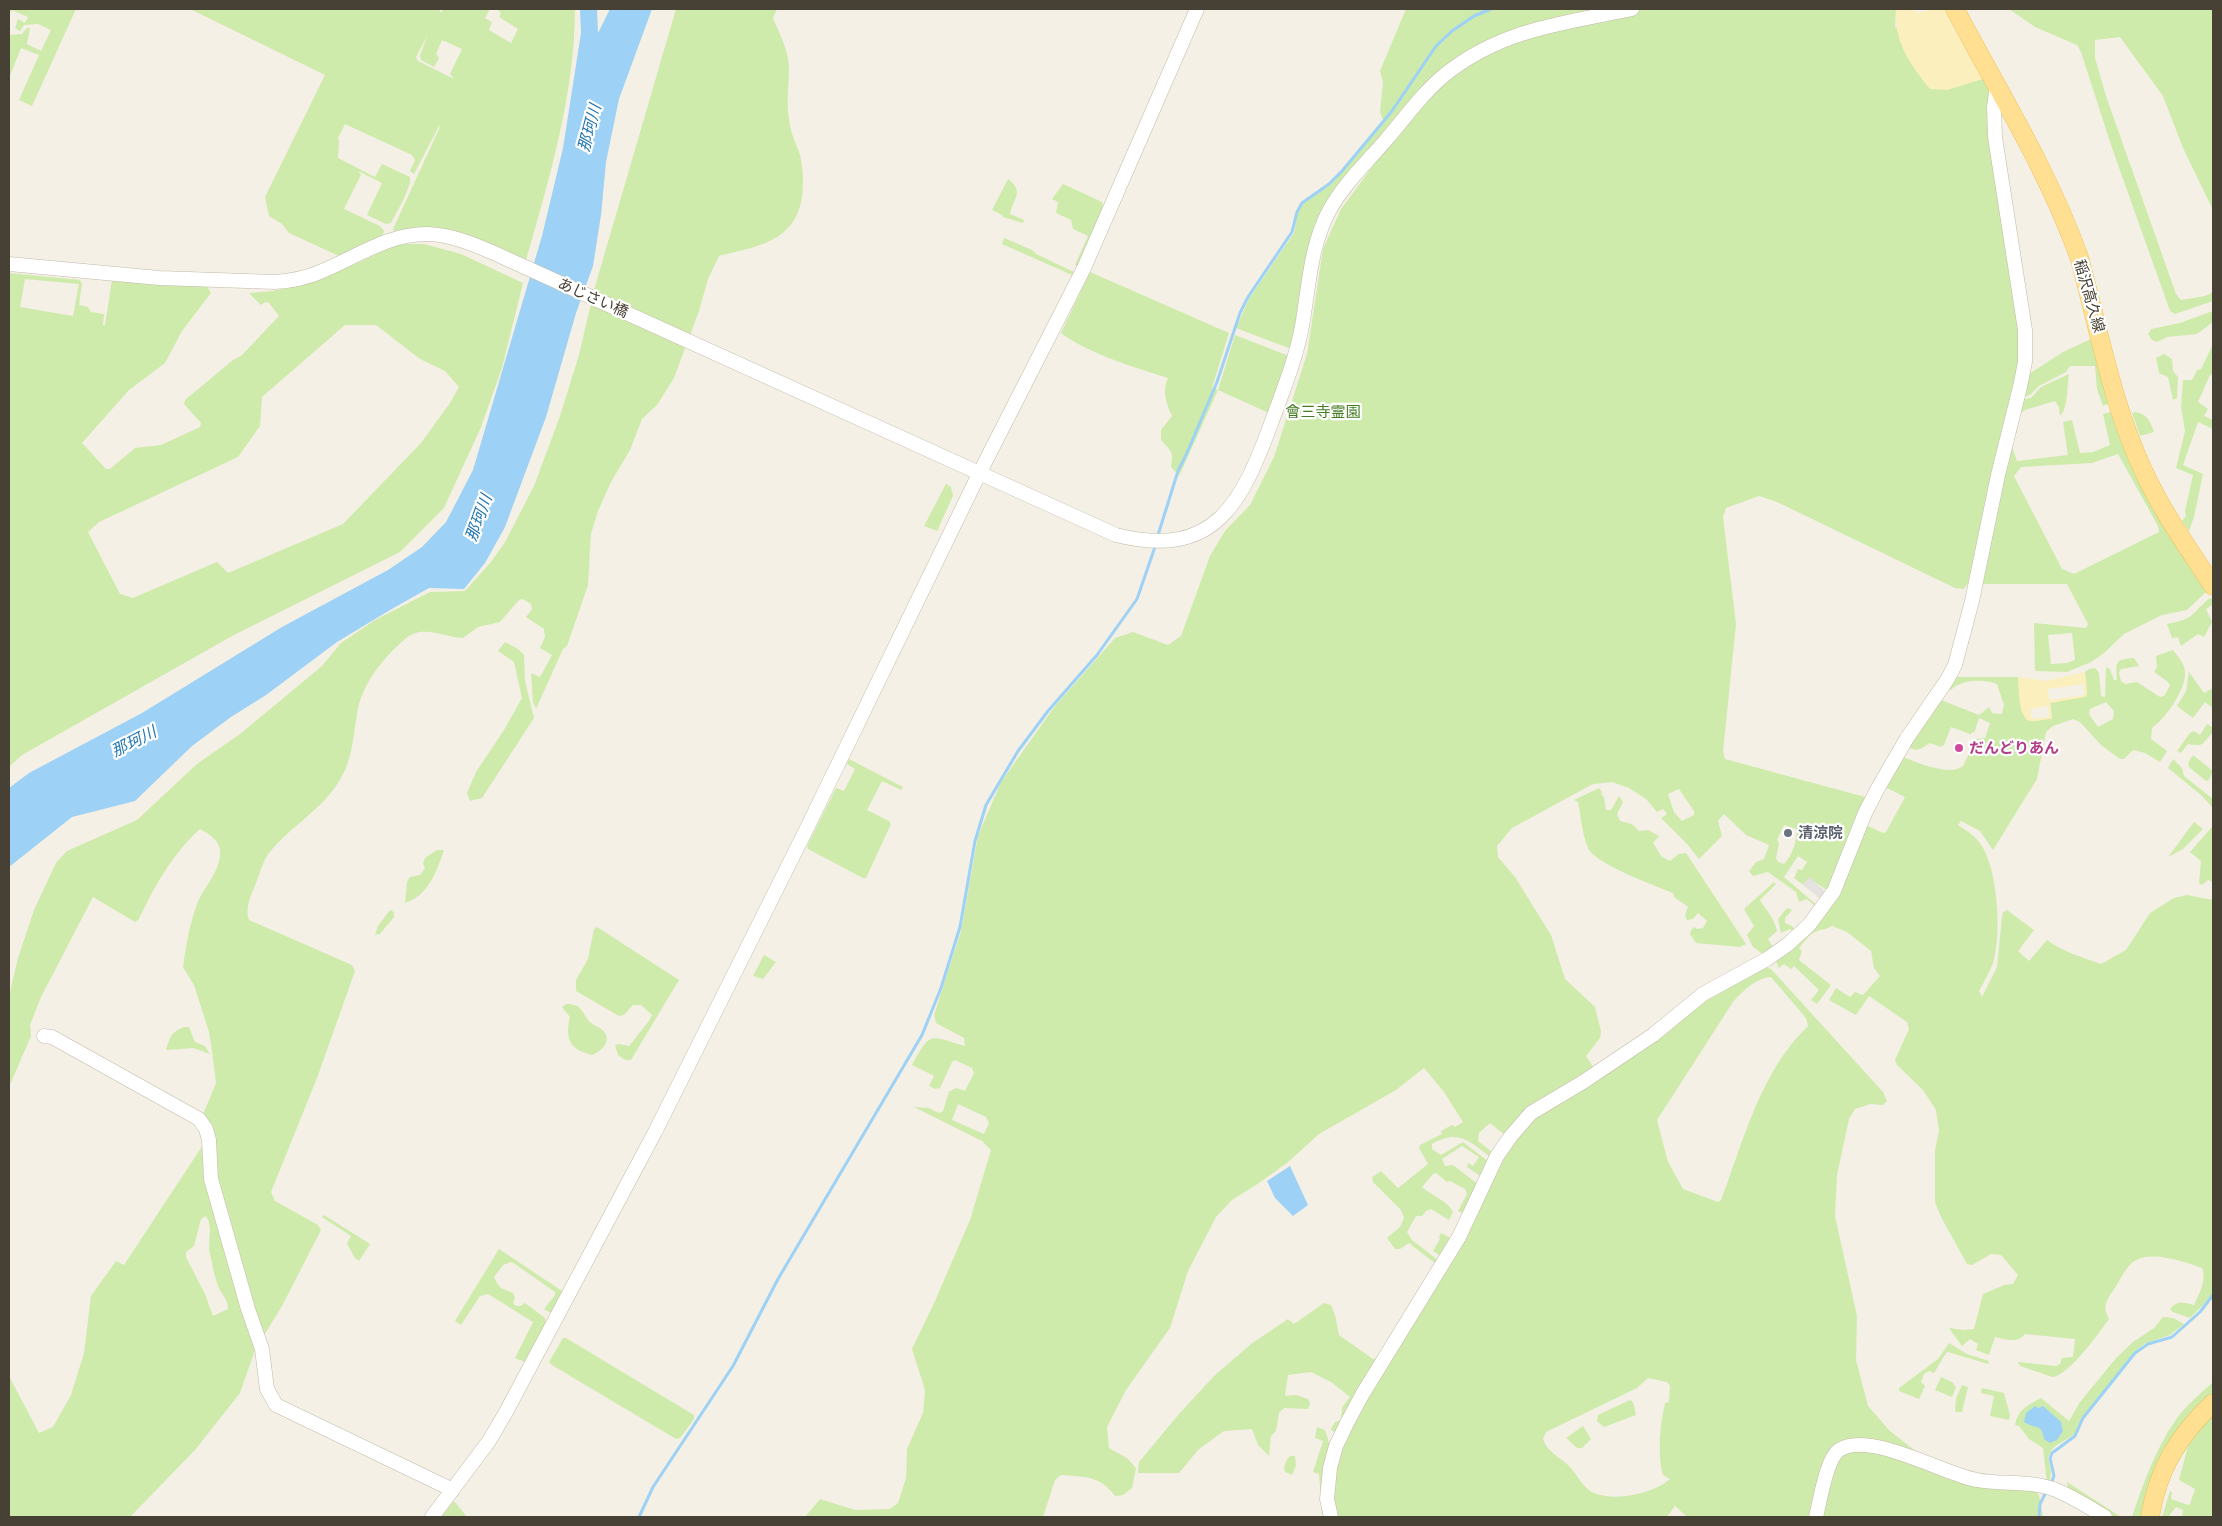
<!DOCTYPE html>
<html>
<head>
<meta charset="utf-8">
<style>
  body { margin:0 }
  #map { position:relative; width:2222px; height:1526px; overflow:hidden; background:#f4f0e5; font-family:"Public Sans",sans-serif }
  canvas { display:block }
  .frame { position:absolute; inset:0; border:10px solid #474034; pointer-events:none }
</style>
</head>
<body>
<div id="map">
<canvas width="2222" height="1526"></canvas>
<div class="frame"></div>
</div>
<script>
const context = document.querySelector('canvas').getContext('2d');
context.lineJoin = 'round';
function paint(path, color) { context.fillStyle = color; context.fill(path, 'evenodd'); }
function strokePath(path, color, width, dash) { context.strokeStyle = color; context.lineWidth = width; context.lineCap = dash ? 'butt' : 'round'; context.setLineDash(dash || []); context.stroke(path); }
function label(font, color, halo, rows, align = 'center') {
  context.font = font + ' "Public Sans","Noto Sans JP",sans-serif'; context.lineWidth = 4.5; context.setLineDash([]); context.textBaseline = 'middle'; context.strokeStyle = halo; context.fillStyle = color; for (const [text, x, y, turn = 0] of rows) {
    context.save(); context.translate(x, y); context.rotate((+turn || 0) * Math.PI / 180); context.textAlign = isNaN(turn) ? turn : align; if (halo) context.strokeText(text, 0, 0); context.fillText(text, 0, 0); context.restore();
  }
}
const green = new Path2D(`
  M9 9H76L32 106 19 100 39 55 21 48 9 78V35L22 34 27 28H30L27 44 41 51 51 30 38 24 24 25 20 31 15 28 18 19 25 23 28 17 12 10 9 15Z
  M190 9H439L441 13 443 9H490L485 18 492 22 489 30 511 43 518 29 499 17 501 13 497 9H575C575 93 549 180 526 260 475 237 453 224 395 232L393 229 439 129 440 124 414 174 410 171 415 160 412 155 345 124 338 138 339 142 338 158 375 177 382 164 410 177C412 187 396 213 391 223L386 224 367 215 382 183 358 171 361 175 344 209 380 226 384 231 382 236 339 256 289 233 282 224 269 216 265 197 325 75ZM428 34 420 55 421 60 434 67 439 58 436 54 442 40 462 49 450 74 454 79 418 61 416 57Z
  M676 9H777L773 18C780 35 789 51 789 69 789 86 786 102 789 119 790 132 796 143 800 155 803 169 804 183 802 197 795 242 758 246 719 256L708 279 699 311 674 378 657 405 642 419 630 450 611 482 598 511 591 534 588 585 567 646 563 649 536 709 533 702 531 673 540 677 552 655 540 648 545 637 544 629 526 617 532 609 531 604 523 599 519 600 500 622 478 627 463 638C442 637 423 624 405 639 383 658 361 685 357 714 353 739 352 764 336 786 318 812 289 828 269 853 262 862 259 877 254 888 250 897 245 910 249 920L352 965 355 971 317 1078 271 1192 275 1201 318 1225 321 1230 282 1306 255 1350 240 1393 195 1450 130 1517H9V1376L39 1433 53 1427 71 1395 84 1353 91 1296 116 1261 124 1265 201 1148 211 1127 204 1116V1112L216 1083 212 1051 209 1032 194 985 183 967C186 947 189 927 196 907 202 888 222 871 220 850 219 840 208 833 200 829 173 853 154 887 139 919L135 922 93 897 41 997 30 1025 31 1036 9 1087V996L18 958 34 910 56 863 67 851 137 820 197 764 240 734 322 666 341 643 375 620 430 592 465 591 491 562 505 542 534 486 559 419 579 355 594 290ZM206 1216C214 1229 207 1241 210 1254 213 1266 215 1282 221 1292 225 1299 228 1300 228 1309L213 1316 205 1294 186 1257V1252L194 1246 201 1219Z
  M1406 9H1896L1895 27 1978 79H1983L1991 92 2023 348 1969 581 1964 589 1955 588 1777 502 1759 496 1726 508 1723 517 1736 624 1723 752 1725 759 1865 797 1867 801 1828 891 1809 878 1803 885 1794 878 1798 869 1802 870 1807 862 1798 856 1784 877 1819 907 1818 909 1807 899 1799 902 1796 892 1768 872 1753 876 1749 871 1756 862 1764 859 1769 845 1746 835 1724 814 1718 821 1722 836 1699 859 1687 844 1661 818 1667 814 1663 809 1657 812 1646 799 1629 788 1612 782 1593 784 1512 828 1497 846 1498 857 1515 877 1551 935 1565 979 1595 1007 1601 1031 1600 1038 1586 1056 1599 1076 1705 998 1765 966 1771 969 1883 1092 1887 1101 1883 1105 1870 1104 1855 1109 1849 1119 1837 1175 1835 1216 1857 1316 1856 1360 1868 1406 1890 1431 1923 1457 1940 1464 2034 1490 2039 1495 2043 1517H1687L1675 1506 1667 1517H1335L1330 1499 1336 1434 1331 1429 1335 1422 1341 1420 1342 1407 1350 1397 1331 1382 1311 1372 1288 1375 1285 1396 1296 1395 1308 1399 1310 1403 1308 1409 1284 1408 1279 1413 1276 1431 1271 1436 1269 1456 1258 1445 1252 1429 1224 1431 1199 1449 1179 1473H1138L1139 1462 1179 1414 1214 1376 1251 1344 1288 1319 1294 1324 1324 1303 1331 1305 1335 1315 1339 1335 1373 1359 1388 1355 1510 1139 1490 1123 1479 1133 1478 1141 1492 1152 1495 1148 1492 1158C1470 1142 1459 1128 1432 1144V1149L1441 1155 1463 1142 1489 1162 1482 1177 1467 1167 1468 1163 1473 1166 1479 1157 1462 1146 1442 1159 1445 1166 1453 1165 1479 1185 1465 1214 1458 1211 1467 1194 1465 1189 1450 1181 1447 1182 1436 1173 1433 1174 1422 1187C1432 1196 1447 1200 1453 1212L1449 1220 1431 1209 1426 1211 1422 1216H1416L1407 1232 1412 1240 1439 1261 1436 1264 1409 1243 1400 1249H1395L1387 1238 1400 1227 1404 1218 1401 1210 1373 1182 1372 1177 1381 1171 1398 1188 1428 1164 1419 1148 1420 1145 1442 1134 1441 1131 1452 1125 1455 1127 1463 1122 1444 1092 1424 1068 1396 1090 1319 1134 1287 1163 1256 1185 1232 1200 1216 1217 1188 1271 1170 1328 1126 1390 1107 1427 1109 1448 1127 1458 1136 1468 1132 1488 1123 1495 1115 1496C1100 1475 1084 1477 1061 1475L1055 1480 1043 1517H805L820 1499 855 1510 890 1509 898 1503 906 1478 907 1449 923 1413 925 1390 912 1349 935 1301 970 1220 991 1150 982 1141 914 1107 929 1108 939 1113 943 1111 949 1092 956 1088 965 1091 974 1073 972 1068 955 1060 952 1062 940 1088 935 1089 929 1086 934 1076 912 1065C931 1029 931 1037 965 1046L964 1038 936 1023 934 1015 961 931 978 836 1001 782 1055 706 1115 638 1133 632 1168 645 1181 636 1210 556 1225 531 1250 505 1274 457 1307 354 1323 249 1341 209 1389 144 1386 129 1339 185 1320 212 1311 237 1291 349 1236 328 1250 297 1294 233 1298 212 1303 204 1330 185 1384 123 1380 112 1383 82 1380 71ZM1679 789 1694 811V815L1682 821 1674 812 1668 794ZM1784 825 1796 829C1798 840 1791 858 1784 864L1778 862 1776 858 1779 843 1777 840ZM1771 977 1806 1018 1808 1026C1760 1072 1744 1140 1721 1200L1718 1202 1683 1189 1668 1162 1657 1120 1733 1002C1743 991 1756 978 1771 977ZM958 1104 986 1117 989 1123 984 1134 952 1120ZM1648 1378 1667 1382 1670 1386 1669 1402 1665 1403C1660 1424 1657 1454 1663 1475L1670 1479C1654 1494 1608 1504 1589 1490 1581 1484 1576 1473 1569 1466 1560 1457 1547 1452 1543 1439L1546 1432 1637 1388Z
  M2009 9H2213V210L2183 148 2163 96 2120 37 2095 40V58L2107 99 2176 294 2181 300 2205 296 2213 292V301L2175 314 2170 311 2111 145 2081 52 2077 45 2035 27Z
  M1008 179C1025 192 1013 198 1010 214L1024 220 1023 223 1003 217 1002 215 992 210Z
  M1063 184 1102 202 1103 207 1078 266 1075 265 1088 236 1073 229 1071 220 1056 213 1058 202 1052 199Z
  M1004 238 1032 250 1036 254 1074 272 1072 275 1002 244Z
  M399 244H424L461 254 523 283 502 368 481 427 444 508 400 552 232 636 22 755 9 767V273L80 280 82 284 79 305 88 307 91 312 104 314 103 326 105 325 112 280 207 286 211 293 182 331 165 363 129 390 82 443 106 469H110L135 448 161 445 200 427 201 423 184 404 185 400 233 360 242 355 279 316 269 303 265 302 261 305 249 293 273 291 317 281ZM25 279 79 284 73 316 20 307ZM345 325H376L420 359 445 371 459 387 450 403 421 443 343 524 228 573 217 562 133 598 120 594 88 532 99 522 238 457 260 426 262 397Z
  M1090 272 1229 333 1212 388 1218 390 1235 335 1289 356 1269 413 1218 390 1179 476 1171 467C1174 451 1171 451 1161 440V430L1172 416C1166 404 1162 390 1168 378 1136 368 1087 353 1061 333Z
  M2213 311V322L2197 334 2167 337 2157 342 2152 340 2148 334 2151 329 2180 323Z
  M2091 339 2110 403 2103 406 2097 389 2095 366H2070L2066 372 2039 386 2030 395 2021 398 2029 374 2063 352Z
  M2213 344V374L2210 375 2198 402 2208 409 2204 416 2213 420V429L2198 422 2183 465 2203 474 2194 517 2189 531 2182 521 2186 516 2185 511 2193 475 2176 468 2185 431 2181 407 2183 380H2192L2197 370 2201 369Z
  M2164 354 2172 359 2173 371 2178 377 2177 398 2173 400 2168 377 2159 373 2156 358Z
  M2069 374C2067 386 2068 410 2060 416L2059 407 2055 401 2025 410 2019 415 2017 433 2011 432 2019 400 2031 398 2041 387Z
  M2110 412 2115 414 2206 592 2187 610 2162 615 2124 634 2104 653 2091 662 2067 672 2035 671 2034 623 2086 628 2088 624 2067 584H1978L2011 444 2017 461 2068 455 2063 422 2072 420 2080 453 2093 452 2110 445 2103 414ZM2118 454 2158 526 2159 532 2074 574 2062 569 2014 476 2021 467 2092 463ZM2072 633 2075 660 2067 663 2051 664 2048 635Z
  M2136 412C2148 415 2150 421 2154 432L2140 436 2132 413Z
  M946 484 951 487 953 496 937 531 924 526Z
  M2210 598 2213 599V604L2206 609 2212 622 2204 637 2198 634 2181 646 2178 637 2172 638 2167 624C2196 619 2190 614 2210 598Z
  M505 642 518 649 524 655 525 681 534 718 482 798 470 801 467 793 476 772 504 730 522 698 514 662 498 651Z
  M2173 650C2179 658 2186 665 2185 675 2184 692 2165 719 2152 728L2151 739 2167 751 2160 762 2145 753 2133 750 2124 759H2120L2102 746 2080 722 2073 719 2053 726 2046 732 2037 779 1993 850 1980 831 1961 821 1958 825C1965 830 1974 835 1979 842 1998 865 2002 935 1993 963 1989 973 1984 982 1979 991L1982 997 1997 967 2002 917 2003 912 2007 910 2034 930 2018 951 2029 961 2047 940C2063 952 2082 957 2101 964L2126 950 2150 913 2174 898 2187 895 2213 900V1295L2190 1318 2173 1312 2170 1309C2177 1300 2185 1303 2194 1305 2199 1294 2207 1280 2202 1268 2185 1262 2150 1249 2133 1262 2125 1268 2119 1282 2113 1291 2106 1300 2102 1308 2109 1319 2099 1333 2069 1375 2053 1377 2051 1377 2025 1367 2020 1366L2018 1362 2056 1366 2060 1364 2062 1358 2073 1357 2075 1339 2025 1334C2017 1344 2006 1339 1995 1337L1989 1355 1976 1350 1978 1344 1970 1339 1962 1346 1949 1328 1964 1330 1974 1329 1983 1294 2004 1285 2013 1284 2018 1275 2001 1255 1991 1254 1972 1265 1967 1264 1941 1217 1935 1202V1150L1939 1131 1936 1110 1923 1090 1897 1065 1895 1060 1909 1029 1907 1022 1869 996 1856 1015 1829 1000 1836 988 1850 997 1855 992 1863 995 1880 976 1874 968 1871 951 1847 932 1832 926C1826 930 1821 929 1815 932 1808 935 1804 943 1799 948L1802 951 1799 960 1831 985 1817 1004 1811 1000 1819 990 1794 966 1791 969 1784 964 1779 968 1775 959 1795 945 1866 825 1883 833 1886 832 1905 797 1885 787 1901 756C1915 762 1950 777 1963 766L1976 739 1985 738 1990 723 1979 718 1975 731 1970 734 1951 727 1944 745 1941 747 1930 743C1921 749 1916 753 1907 746L1941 700 1979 715 1989 707 1992 713 2002 714 2004 705 1997 684C1982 679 1962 679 1951 690L1947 688 1953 679 1958 677H2018L2021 709 2027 720 2052 718 2050 703 2087 695 2085 672 2089 669 2095 668 2099 673 2101 696 2105 697 2106 667 2110 669 2114 680H2117C2116 663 2114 659 2134 658L2139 666 2121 669 2119 673 2121 681 2125 684 2137 682 2160 697 2164 696 2170 686 2168 682 2154 672 2157 667 2156 656ZM2106 702 2114 711 2113 719 2098 727 2089 714 2090 709Z
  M2189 672 2204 693 2213 688V708L2205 702 2193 718 2177 706 2186 691Z
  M2207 724 2212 727 2213 726V732C2201 744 2206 747 2188 744L2181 753 2177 751 2190 733 2194 731 2200 735Z
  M2193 755 2213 771 2209 780 2206 781 2189 767 2188 763Z
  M849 759 903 787 901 790 882 781 867 810 889 821 891 824 866 878H863L808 849 807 846 836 788 844 791 855 769 847 764Z
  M2173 759 2182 768 2184 776 2213 799V808L2201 795 2168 768Z
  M1599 788 1602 792 1601 794 1604 797 1606 810H1611L1619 796 1623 802 1617 814 1620 821 1632 824 1639 831 1648 830 1659 836 1653 843 1662 857 1670 861 1679 854 1686 853 1746 944 1740 947 1696 943 1690 934 1691 930 1695 927 1697 929 1703 928 1707 921 1698 913 1693 919 1687 920 1685 915 1688 907 1674 897 1673 893C1656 886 1595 864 1588 848 1582 834 1581 816 1578 802L1574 800Z
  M2194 822 2203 829 2183 849 2168 857Z
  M2212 827 2213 882 2208 880 2202 885 2199 883 2201 861 2190 852Z
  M437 850H444C437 871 428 896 405 903L407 882 410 877 420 875 425 868 423 864 425 858Z
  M1774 882 1776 884 1760 900C1767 912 1774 917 1777 931L1768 939 1773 947 1763 954 1753 947 1747 935 1754 926 1744 909Z
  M1787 908 1792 910 1785 918V923L1792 926 1795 930V934L1790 929 1781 933 1778 919Z
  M390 910 394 912V917L380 934 375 935 378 926Z
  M597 927 679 980 631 1060H625L618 1055 615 1045 618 1044 629 1046 649 1021 652 1015 641 1005H633L624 1015 619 1016 576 991V980L588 959 594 929Z
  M764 955 776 962 763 979 753 976Z
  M566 1004C584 1004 581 1013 590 1022 593 1025 597 1026 600 1028 614 1038 604 1050 592 1055 569 1049 565 1039 570 1017L562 1007Z
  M184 1027H189L195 1042 205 1046 210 1054 193 1048 166 1050C170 1037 171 1032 184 1027Z
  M324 1215 370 1244 359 1261 354 1257 347 1243 351 1236 322 1217Z
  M1441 1233 1452 1239 1441 1256 1433 1251 1440 1239 1439 1237Z
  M499 1249 562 1291 551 1313 544 1309 555 1295V1292L515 1264 511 1262 503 1265 494 1277C501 1291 500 1287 513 1293L515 1298 513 1303 516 1306H521L525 1303 545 1318 546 1322 525 1362 515 1358 533 1322 488 1294 480 1296 461 1325 455 1321Z
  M2163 1317 2173 1318 2184 1324 2170 1335 2146 1343 2135 1351 2082 1419 2075 1434 2054 1447 2051 1451 2048 1457 2051 1472 2050 1483H2047L2043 1448 2029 1439 2019 1426 2015 1425C2018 1409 2028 1405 2041 1398L2069 1421 2080 1402 2117 1357 2133 1342 2154 1328Z
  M563 1338H566L694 1415V1419L680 1438 676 1439 552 1365 549 1362Z
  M1949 1343 1967 1354 1989 1361 1988 1364 1948 1352 1946 1353 1934 1373 1929 1371 1924 1374 1921 1382 1925 1386 1919 1399 1899 1391V1388L1938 1359Z
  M1941 1377 1952 1382 1956 1387 1952 1397 1935 1390Z
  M2213 1382V1394L2202 1405 2143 1517H2132C2143 1484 2155 1450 2175 1421 2185 1406 2200 1394 2213 1382Z
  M1962 1385 1968 1387 1962 1412H1955L1956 1398Z
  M1982 1388 2004 1393 2010 1415 2009 1420 1990 1416 1994 1396 1981 1393Z
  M1630 1400 1633 1402 1636 1415 1604 1427 1597 1421 1598 1415Z
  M2213 1412V1513L2211 1517H2182L2183 1510 2176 1507 2168 1517H2162L2170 1491 2172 1492 2171 1499 2188 1505 2190 1504 2195 1489 2179 1480 2188 1446 2172 1472 2181 1450Z
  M1583 1426 1591 1439 1582 1448H1577L1566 1438Z
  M1317 1427 1325 1430 1331 1449 1325 1516 1322 1514 1319 1474 1313 1472 1323 1441 1315 1438Z
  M1290 1456H1295L1296 1466 1292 1475 1285 1472C1283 1467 1286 1460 1290 1456Z
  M2067 1482 2121 1517H2111L2068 1490Z
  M454 1501 467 1517H441Z`);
const sand = new Path2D(`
  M1896 9H1913L1918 13 1932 9H1945L1953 27 1983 79 1947 90 1930 89C1909 63 1894 42 1896 9Z
  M2085 672 2087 695 2085 697 2050 703 2052 719C2045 719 2037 722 2031 721 2018 720 2019 687 2018 677L2046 681ZM2083 684 2085 695 2049 700 2048 689ZM2048 706 2049 717 2032 719 2030 709Z`);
const parking = new Path2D(`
  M1809 877 1828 894 1823 901 1803 885Z`);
const water = new Path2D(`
  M580 9H597L598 33 610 9H652L619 99 606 162 601 215 593 266 576 313 546 417 505 527 485 563 464 589 429 588 390 610 337 642 266 695 231 717 192 746 135 801 72 817 9 867V788L29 773 142 713 282 627 388 570 422 547 446 522 473 470 542 236 563 148 581 33Z
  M1290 1166 1308 1205 1293 1216 1275 1198 1267 1181Z
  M2035 1406 2038 1408 2043 1406 2061 1422 2063 1431 2057 1440 2050 1443 2044 1439C2041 1422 2036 1430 2024 1422L2026 1413Z`);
const stream = new Path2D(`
  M1158 535 1178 471 1187 453 1217 382 1240 313 1248 297 1292 232 1297 212 1302 203 1329 184 1342 171 1392 111 1436 46 1452 31 1474 16 1491 9
  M2051 1484 2054 1476 2050 1458 2052 1453 2075 1436 2083 1418 2135 1353 2148 1344 2172 1337 2200 1312 2213 1295
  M639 1517 653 1487 733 1366 778 1279 922 1035 941 988 960 927 975 841 986 805 1018 751 1048 711 1097 655 1137 599 1156 544
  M2039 1517 2040 1504 2046 1492`);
const minor = new Path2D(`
  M9 264 159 278 275 282C291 281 306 278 320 272 355 258 389 233 428 234 452 235 473 244 494 253L1116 535C1216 560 1242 502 1272 421 1283 390 1296 359 1302 326 1309 287 1310 247 1329 211 1343 185 1367 162 1386 140 1405 118 1424 91 1447 73 1503 29 1564 23 1632 9
  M44 1036 52 1037 199 1119 206 1129 209 1140 211 1179 248 1309 262 1349 267 1389 276 1405 453 1490
  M432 1517 489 1441 506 1412 655 1132 807 828 979 474 1084 268 1197 9
  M1331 1517 1327 1499 1330 1468 1336 1446 1347 1423 1362 1395 1459 1237 1497 1156 1511 1136 1531 1113 1583 1082 1653 1035 1703 994 1767 959 1787 945 1809 925 1834 891 1865 813 1878 788 1907 738 1947 680 1955 665 1972 601 1998 475 2020 387 2025 362V330L1995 137 1994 107 1997 86
  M1816 1517C1820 1502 1826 1459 1839 1450 1869 1430 1943 1474 1977 1480 2002 1485 2031 1480 2056 1490 2073 1497 2089 1507 2105 1517`);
const major = new Path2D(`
  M1955 9C1998 91 2048 170 2079 257 2099 329 2112 405 2144 472 2162 512 2189 549 2213 586
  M2150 1517C2158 1469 2178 1436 2213 1403`);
const markers = [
  [1959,748,5,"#d1479c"],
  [1788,833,5,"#6b7280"]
];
const streetNames = [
  ["稲沢高久線",2089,296,74],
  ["あじさい橋",593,298,24]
];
const parkNames = [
  ["會三寺霊園",1323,412]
];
const hotelNames = [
  ["だんどりあん",1969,748]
];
const worshipNames = [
  ["清涼院",1798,833]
];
const waterNames = [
  ["那珂川",590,128,-75],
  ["那珂川",479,518,-70],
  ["那珂川",134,742,-27]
];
paint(green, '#ceebab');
paint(sand, '#fbefbe');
paint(parking, '#e4e2de');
paint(water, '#9dd1f6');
strokePath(stream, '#9dd1f6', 3);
strokePath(minor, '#c3baaa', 15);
strokePath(major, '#ecc15b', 19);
strokePath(minor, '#fff', 14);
strokePath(major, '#ffe093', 18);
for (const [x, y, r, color] of markers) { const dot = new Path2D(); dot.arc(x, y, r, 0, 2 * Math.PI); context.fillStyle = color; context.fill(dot); strokePath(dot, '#fff', 2); }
label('15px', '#474034', '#fff', streetNames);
label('15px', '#457d23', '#fff', parkNames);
label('bold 15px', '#b23c85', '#fff', hotelNames, 'left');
label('bold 15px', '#5b616d', '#fff', worshipNames, 'left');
label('italic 16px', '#2477b2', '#fff', waterNames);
</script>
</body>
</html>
